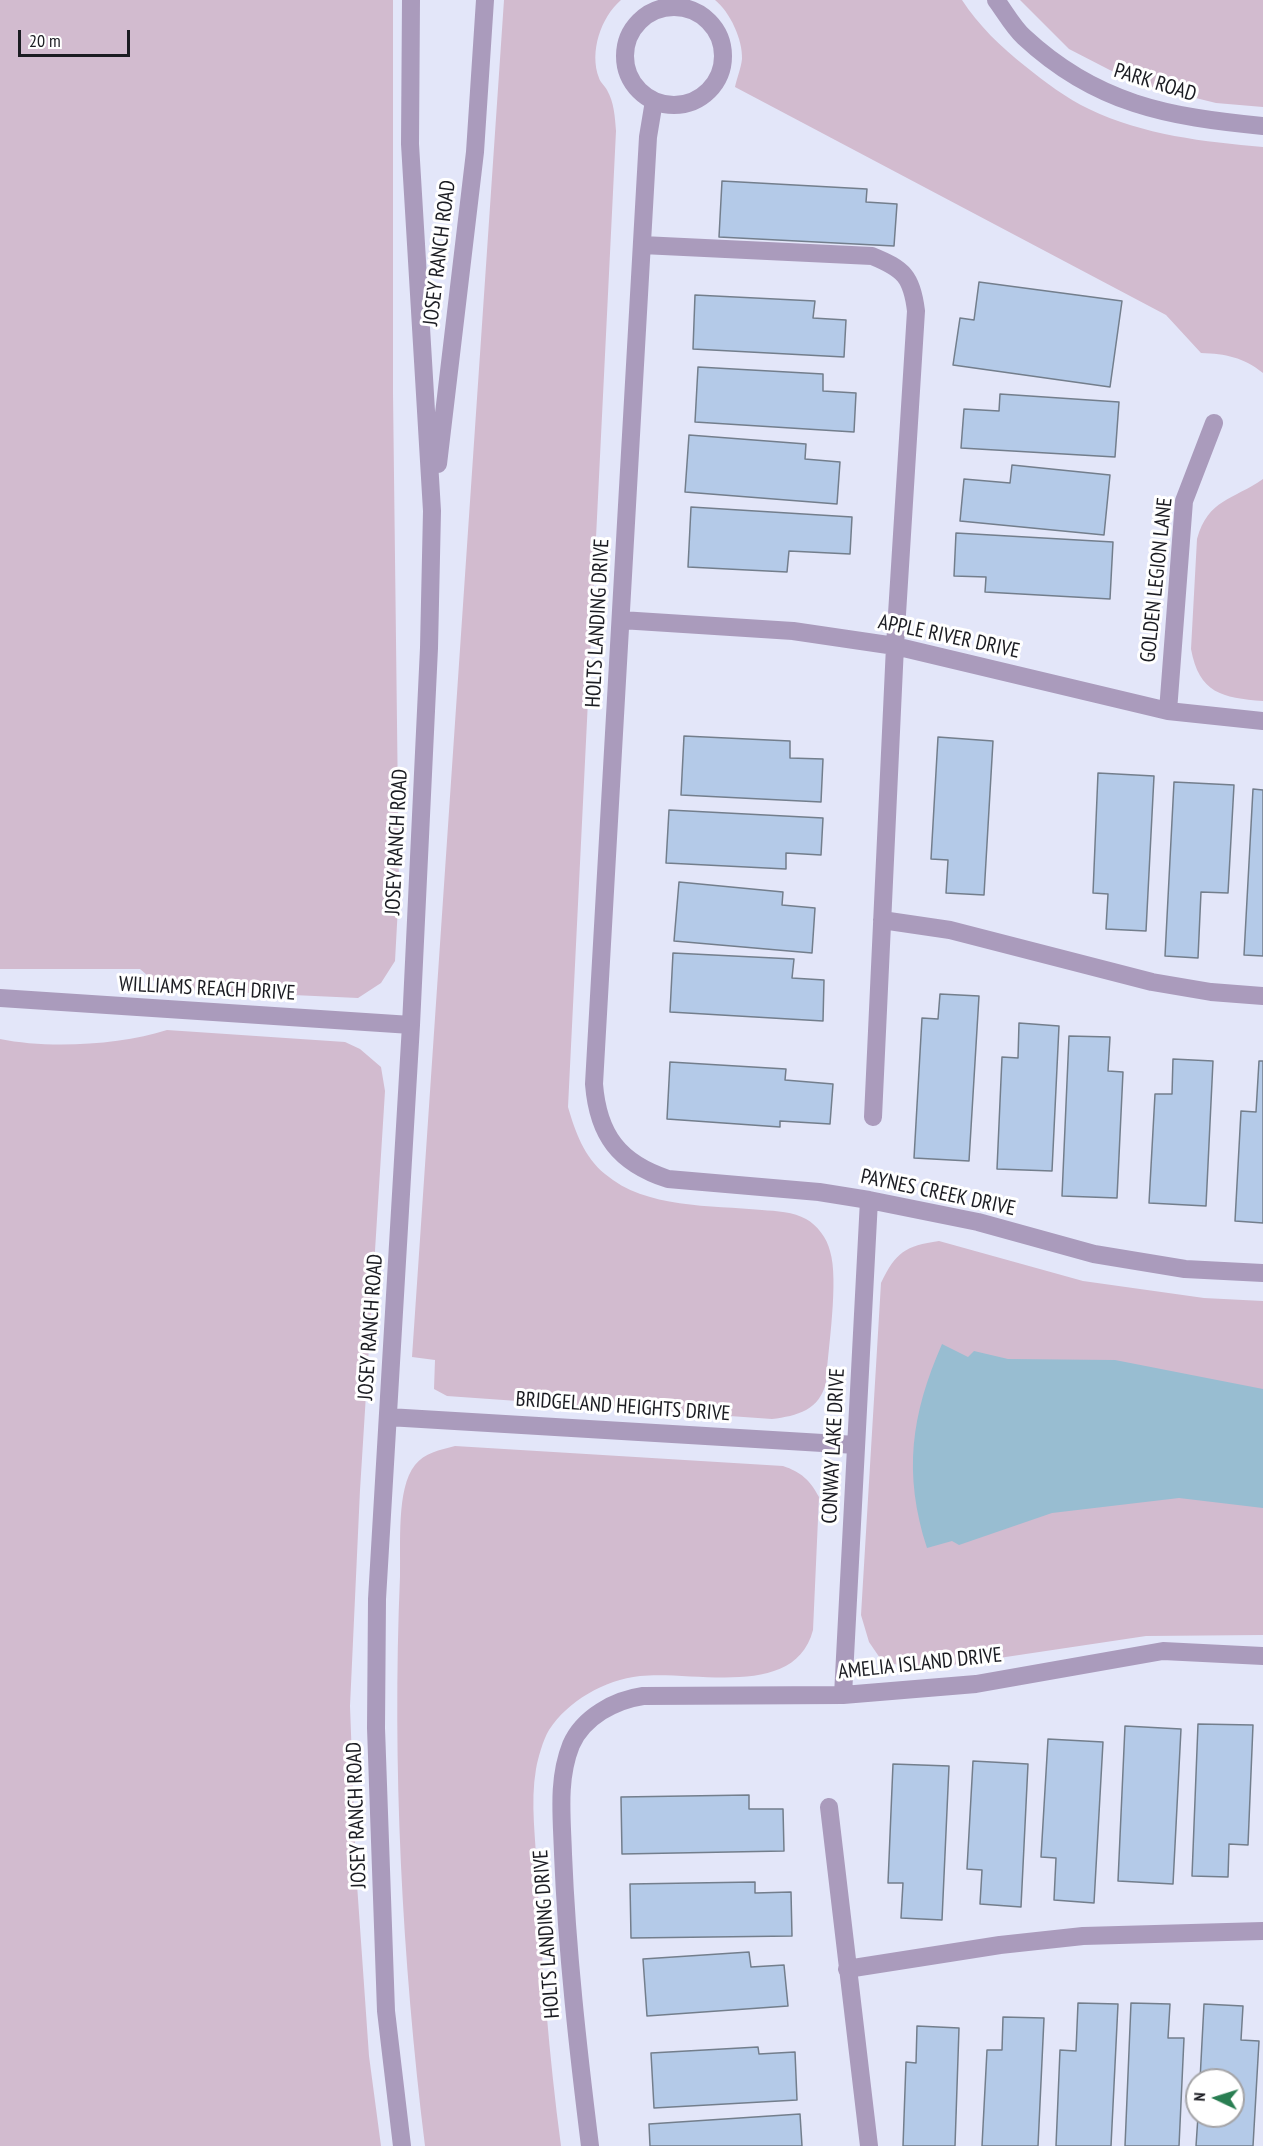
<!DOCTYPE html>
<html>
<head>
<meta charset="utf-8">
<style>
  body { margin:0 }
  #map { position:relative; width:1263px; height:2146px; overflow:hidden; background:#e3e6f9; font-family:"PT Sans Narrow",sans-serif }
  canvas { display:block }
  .north { position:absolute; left:1185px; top:2068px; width:60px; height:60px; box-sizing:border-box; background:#fff; border:2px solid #a4a4a7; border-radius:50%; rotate:274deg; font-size:16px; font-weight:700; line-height:24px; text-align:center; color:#1b1c22 }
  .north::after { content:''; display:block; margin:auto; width:21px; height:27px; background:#297e52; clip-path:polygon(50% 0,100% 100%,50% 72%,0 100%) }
  .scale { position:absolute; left:18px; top:30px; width:112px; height:27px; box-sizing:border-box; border:3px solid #1b1c22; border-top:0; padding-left:8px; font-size:18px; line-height:21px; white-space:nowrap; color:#1b1c22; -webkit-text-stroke:4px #fff; paint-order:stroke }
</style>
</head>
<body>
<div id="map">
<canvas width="1263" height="2146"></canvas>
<div class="north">N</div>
<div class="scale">20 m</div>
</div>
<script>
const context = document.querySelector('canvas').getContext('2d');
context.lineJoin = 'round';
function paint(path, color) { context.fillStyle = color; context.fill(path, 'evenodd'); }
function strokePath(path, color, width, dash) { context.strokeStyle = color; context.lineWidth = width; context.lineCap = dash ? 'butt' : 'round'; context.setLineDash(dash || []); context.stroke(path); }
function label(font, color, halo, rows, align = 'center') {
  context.font = font + ' "PT Sans Narrow",sans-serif'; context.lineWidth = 6; context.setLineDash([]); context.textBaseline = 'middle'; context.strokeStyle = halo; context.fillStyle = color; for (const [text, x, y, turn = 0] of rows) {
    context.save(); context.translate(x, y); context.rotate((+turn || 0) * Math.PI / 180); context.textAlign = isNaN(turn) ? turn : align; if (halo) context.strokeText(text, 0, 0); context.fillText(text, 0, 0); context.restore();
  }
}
const green = new Path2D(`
  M0 0H393V393L399 888 395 961 381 983 358 998 163 989 140 969H0Z
  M504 0H621C601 17 589 52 599 78 600 82 605 86 607 90 614 102 615 117 616 131L568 1107C575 1131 584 1157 605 1174 646 1209 711 1205 762 1210 776 1211 794 1212 806 1219 817 1225 827 1238 830 1251 839 1280 828 1349 826 1382 820 1410 797 1416 772 1419L447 1396 434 1389 435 1360 412 1357Z
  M715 0H962C978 25 1002 48 1025 66 1045 82 1066 98 1089 109 1143 135 1205 142 1263 147V373C1243 357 1226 354 1201 353L1166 315 735 87C737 78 741 68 742 59 743 40 730 12 715 0Z
  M1020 0H1263V107L1216 103 1135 83 1069 49Z
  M1263 479V701C1222 698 1199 693 1191 649L1197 539C1208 499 1233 500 1263 479Z
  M167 1030 345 1042 360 1049 381 1067 385 1091 360 1490 350 1706 356 1870 369 2056 381 2146H0V1039C48 1049 121 1045 167 1030Z
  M939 1241 1083 1281 1204 1298 1263 1301V1635L1146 1636 919 1670 882 1661 869 1642 861 1615 881 1283C896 1252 905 1246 939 1241Z
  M455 1446 783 1466C801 1472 810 1480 819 1497L813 1630C795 1700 694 1670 640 1676 604 1680 568 1701 549 1730 543 1740 538 1758 536 1769 530 1803 536 1840 537 1874 542 1965 549 2056 561 2146H425C402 1957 392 1767 400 1576 401 1547 396 1488 415 1465 424 1453 440 1450 455 1446Z`);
const water = new Path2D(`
  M942 1344 968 1357 974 1351 1008 1359 1115 1360 1263 1389V1508L1179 1498 1052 1513 959 1545 952 1541 927 1548C903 1473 911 1415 942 1344Z`);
const building = new Path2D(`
  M722 181 867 189 866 202 897 204 894 246 719 237Z
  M979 282 1122 301 1110 387 953 365 960 318 974 320Z
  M695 295 815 301 813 318 846 320 844 357 693 349Z
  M698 367 823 374V391L856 393 854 432 695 422Z
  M1000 394 1119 402 1115 457 961 448 964 409 999 411Z
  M689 435 806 444 805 459 840 462 837 504 685 492Z
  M1012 465 1110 475 1104 535 960 521 964 479 1010 483Z
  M691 507 852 517 850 554 789 551 787 572 688 567Z
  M956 533 1113 542 1110 599 985 592 986 577 954 576Z
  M684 736 790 741V758L823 759 821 802 681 795Z
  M938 737 993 741 984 895 946 893 948 860 931 859Z
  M1098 773 1154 776 1146 931 1106 929 1108 894 1093 893Z
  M1174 782 1234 785 1228 893 1201 892 1198 958 1165 956Z
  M1253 789 1263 790V956L1244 955Z
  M669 810 823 818 821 855 786 853V869L666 863Z
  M679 882 783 892 782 905 815 908 812 953 674 941Z
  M673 953 794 959 792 978 824 980 823 1021 670 1012Z
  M940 994 979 996 969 1161 914 1158 922 1018 938 1019Z
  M1019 1023 1059 1026 1052 1171 997 1169 1002 1057 1018 1058Z
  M1069 1036 1110 1037 1108 1071 1123 1072 1117 1198 1062 1196Z
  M1173 1059 1213 1061 1206 1206 1149 1203 1155 1094H1172Z
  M1259 1061H1263V1223L1235 1221 1241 1111 1256 1112Z
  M670 1062 786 1069 785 1080 833 1084 830 1124 780 1121V1127L667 1119Z
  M1198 1724 1253 1725 1248 1845 1229 1844 1228 1877 1192 1876Z
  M1125 1726 1181 1729 1173 1884 1118 1881Z
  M1048 1739 1103 1742 1094 1903 1054 1900 1056 1858 1041 1857Z
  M973 1761 1028 1764 1021 1907 980 1904 982 1870 967 1869Z
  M893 1764 949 1766 942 1920 901 1918 903 1883H888Z
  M749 1795V1809H783L784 1851 622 1854 621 1797Z
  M755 1882V1893L791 1892 792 1936 631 1938 630 1884Z
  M749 1952 751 1967 784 1965 788 2006 647 2016 643 1959Z
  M1078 2003 1118 2004 1111 2146H1056L1060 2050 1076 2051Z
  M1131 2003 1170 2004 1168 2038H1184L1179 2146H1125Z
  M1204 2004 1243 2006 1241 2040 1259 2041 1253 2146H1196L1198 2116H1233V2080H1200Z
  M1003 2017 1044 2018 1038 2146H982L987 2050H1002Z
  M917 2026 959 2028 955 2146H903L906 2062 916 2063Z
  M758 2047 759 2054 795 2052 797 2100 654 2108 651 2053Z
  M800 2114 802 2146H650L649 2124Z`);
const minor = new Path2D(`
  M996 0C1005 12 1013 27 1024 37 1096 104 1168 117 1263 126
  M625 56a49 49 0 1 1 98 0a49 49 0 1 1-98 0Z
  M654 101 648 137 594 1084C598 1135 619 1163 668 1179L819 1192 869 1200 978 1222 1094 1254 1185 1269 1263 1273
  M642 245 872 256C904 269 912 277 916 311L895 646 873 1117
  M438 464 475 152 485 0
  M621 620 793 631 895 646 1168 711 1263 721
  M1168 711 1184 501 1214 423
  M882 920 950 930 1152 982 1211 992 1263 996
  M0 998 411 1025
  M388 1417 856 1445
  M843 1695 869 1200
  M829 1807 869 2146
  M847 1969 1000 1945 1083 1936 1263 1931
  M402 2146 386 2011 376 1728 377 1599 411 1025 429 648 432 511 410 144 411 0
  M590 2146C578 2049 567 1952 563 1854 562 1818 557 1780 571 1745 583 1717 615 1700 643 1696L843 1695 976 1684 1163 1651 1263 1656`);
const streetNames = [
  ["PARK ROAD",1155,83,17],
  ["JOSEY RANCH ROAD",440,253,-83],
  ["GOLDEN LEGION LANE",1157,580,-84],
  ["HOLTS LANDING DRIVE",598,623,-87],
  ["APPLE RIVER DRIVE",949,637,12],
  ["JOSEY RANCH ROAD",397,842,-87],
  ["WILLIAMS REACH DRIVE",207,989,3],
  ["PAYNES CREEK DRIVE",938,1193,12],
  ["JOSEY RANCH ROAD",371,1327,-86],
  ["BRIDGELAND HEIGHTS DRIVE",623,1407,4],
  ["CONWAY LAKE DRIVE",834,1446,-87],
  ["AMELIA ISLAND DRIVE",920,1664,-6],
  ["JOSEY RANCH ROAD",357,1815,-92],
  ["HOLTS LANDING DRIVE",547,1934,-94]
];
paint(green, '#d2bbcf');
paint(water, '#98bdd1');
paint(building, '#b4cae8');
strokePath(building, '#737e8c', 1.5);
strokePath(minor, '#aa9bbc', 18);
label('21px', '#1b1c22', '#fff', streetNames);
</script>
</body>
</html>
